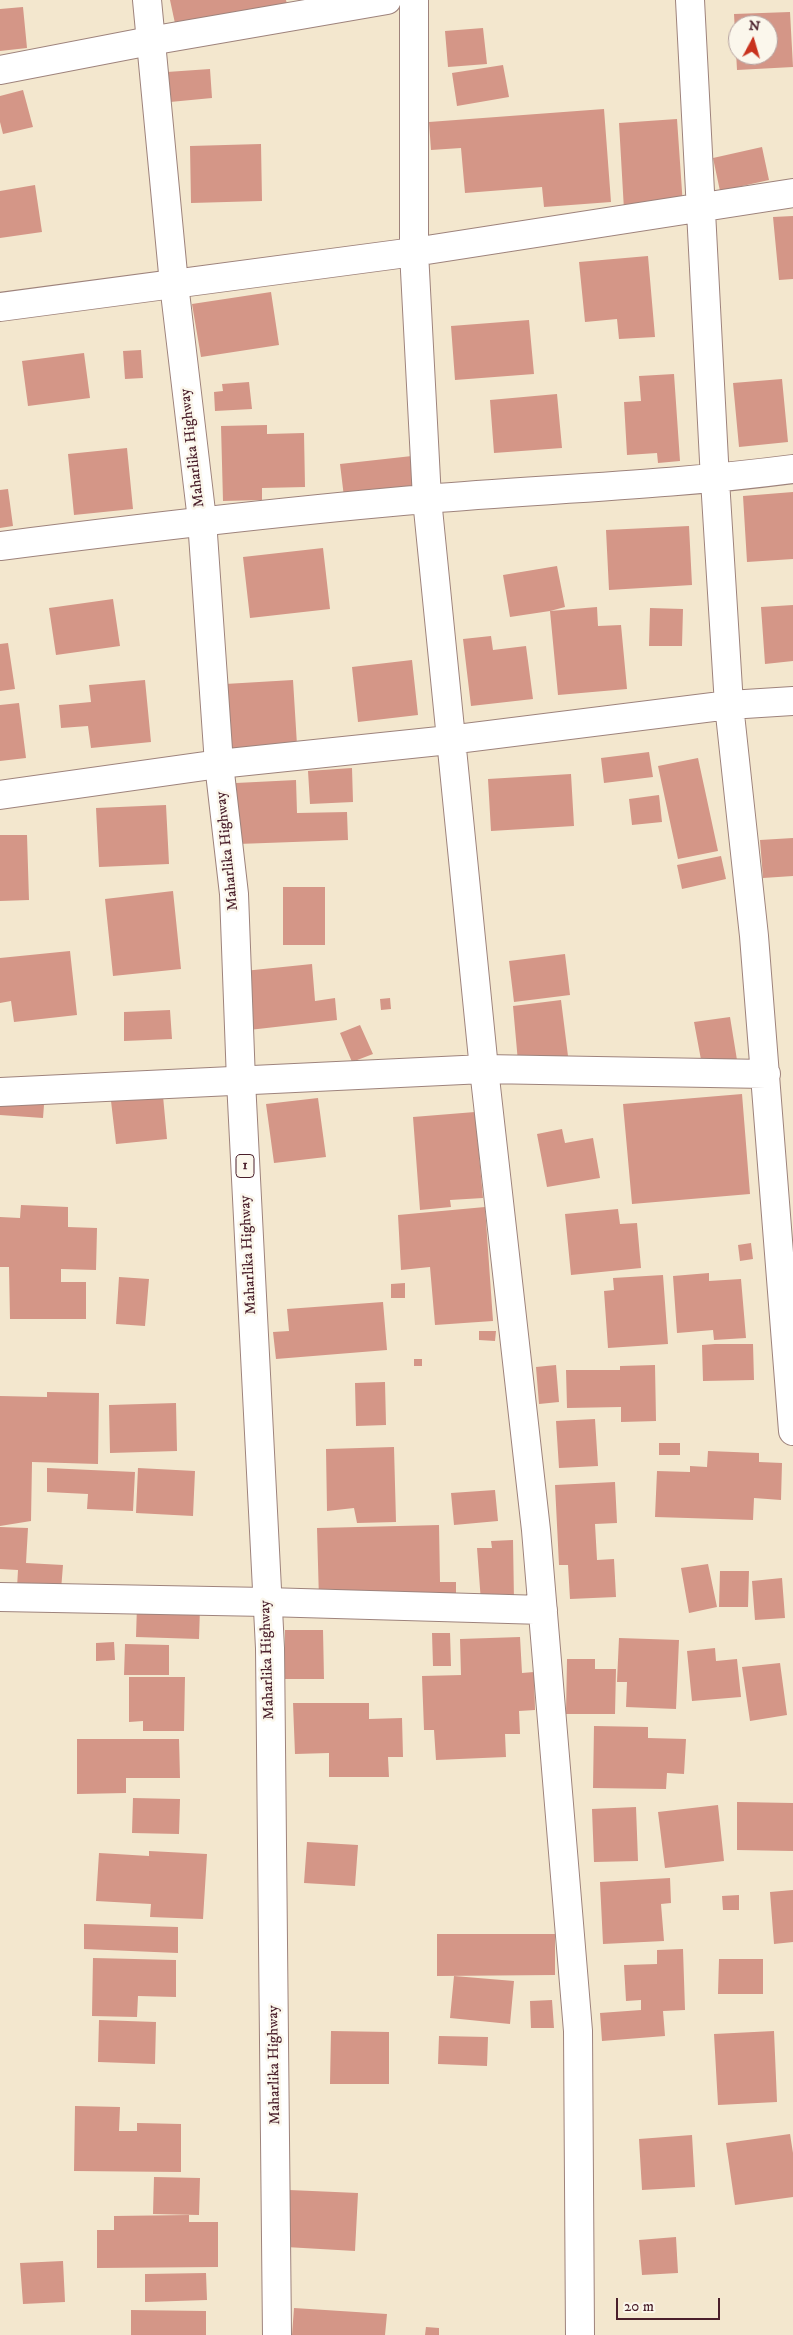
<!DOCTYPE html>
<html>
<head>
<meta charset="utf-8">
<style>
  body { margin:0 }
  #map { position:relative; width:793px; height:2335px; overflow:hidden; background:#f3e7ce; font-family:"IM FELL DW Pica",serif }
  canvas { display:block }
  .north { position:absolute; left:728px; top:15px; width:50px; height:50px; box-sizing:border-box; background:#fbf7ec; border:1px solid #b4a19f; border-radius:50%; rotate:6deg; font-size:14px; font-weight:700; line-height:20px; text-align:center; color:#4a1f2b }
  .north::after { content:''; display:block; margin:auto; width:18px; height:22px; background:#c8321e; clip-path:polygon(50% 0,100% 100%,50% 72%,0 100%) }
  .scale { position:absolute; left:616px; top:2298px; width:104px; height:22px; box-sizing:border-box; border:2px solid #4a1f2b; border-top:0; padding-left:6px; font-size:15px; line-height:18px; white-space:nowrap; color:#4a1f2b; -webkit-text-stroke:4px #fbf7ec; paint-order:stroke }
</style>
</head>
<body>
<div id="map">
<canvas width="793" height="2335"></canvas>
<div class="north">N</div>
<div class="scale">20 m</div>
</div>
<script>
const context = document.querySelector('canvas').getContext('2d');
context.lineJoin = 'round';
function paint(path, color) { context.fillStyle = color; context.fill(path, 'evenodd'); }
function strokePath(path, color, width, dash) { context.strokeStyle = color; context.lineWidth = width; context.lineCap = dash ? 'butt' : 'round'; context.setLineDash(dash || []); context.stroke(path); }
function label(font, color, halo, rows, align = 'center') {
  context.font = font + ' "IM FELL DW Pica",serif'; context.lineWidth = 5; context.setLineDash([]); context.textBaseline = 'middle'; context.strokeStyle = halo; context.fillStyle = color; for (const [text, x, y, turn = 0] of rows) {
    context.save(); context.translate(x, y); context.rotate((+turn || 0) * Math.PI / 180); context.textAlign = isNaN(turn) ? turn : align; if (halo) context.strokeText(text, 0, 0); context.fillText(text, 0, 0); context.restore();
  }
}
const building = new Path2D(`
  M170 0H286L288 8 176 28Z
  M23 7 27 48 0 51V9Z
  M790 12 793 67 737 70 734 14ZM738 25H768V55H738Z
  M483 28 487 64 448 67 445 31Z
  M503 65 509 97 457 106 452 73Z
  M210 69 212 98 170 102 167 72Z
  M23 90 33 127 3 134 0 122V96Z
  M604 109 611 202 544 207 542 187 465 193 461 148 431 150 429 122Z
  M677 119 683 206 624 210 619 123Z
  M261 144 262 201 191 203 190 146Z
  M762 147 769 180 720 191 713 158Z
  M35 185 42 232 0 238V191Z
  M793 216V279L779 280 773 217Z
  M648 256 655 337 619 339 617 319 585 322 579 262Z
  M271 292 279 345 201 357 192 304Z
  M529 320 534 374 455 380 451 326Z
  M141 350 143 378 125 379 123 351Z
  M84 353 90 398 28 406 22 361Z
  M674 374 680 461 658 463 657 453 627 455 624 402 641 401 639 376Z
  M782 379 788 442 739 447 733 383Z
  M249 382 252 409 215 411 214 392 223 391 222 384Z
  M557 394 562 448 494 453 490 400Z
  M267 425V434L304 433 305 487 262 488V500L223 501 221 426Z
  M127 448 133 509 74 515 68 454Z
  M412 456 415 490 344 497 340 464Z
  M8 489 13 526 0 528V490Z
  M793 492V559L747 562 743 496Z
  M689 526 692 585 609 590 606 530Z
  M323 548 330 609 250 618 243 557Z
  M557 566 565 607 550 611 510 617 503 575Z
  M113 599 120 646 56 655 49 608Z
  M793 605V661L765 664 761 607Z
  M597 607 598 626 621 625 627 689 558 695 550 611Z
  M650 608 683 609 682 646H649Z
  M491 636 493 650 526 646 533 699 471 706 463 639Z
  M8 643 15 689 0 691V644Z
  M412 660 418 715 358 722 352 667Z
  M145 680 151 742 91 748 88 726 61 728 59 705 91 702 89 685Z
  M293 680 297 745 229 749 225 684Z
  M19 703 26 758 0 761V705Z
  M649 752 653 777 604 783 601 758Z
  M698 758 718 851 678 859 658 766Z
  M352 768 353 802 310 804 308 771Z
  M571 774 574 826 491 831 488 779Z
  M296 780 297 813 347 812 348 840 238 844 236 783Z
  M659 795 662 822 632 825 629 799Z
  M166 805 169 864 99 867 96 808Z
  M0 835H27L29 900 0 901Z
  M793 838V876L763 878 760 840Z
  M721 856 726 879 682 889 677 865Z
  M283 887H325V945H283Z
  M173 891 181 969 113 976 105 899Z
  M70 951 77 1015 14 1022 11 1001 0 1003V958Z
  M565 954 570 995 514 1002 509 961Z
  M312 964 315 1001 335 998 337 1020 249 1030 244 971Z
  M390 998 391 1009 381 1010 380 999Z
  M561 1000 568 1056 518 1062 513 1006Z
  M170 1010 172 1039 124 1041V1012Z
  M730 1017 737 1060 702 1065 694 1022Z
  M360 1025 373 1054 352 1062 340 1033Z
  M742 1094 750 1194 632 1204 623 1104Z
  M163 1096 167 1139 116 1144 111 1101Z
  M318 1098 326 1157 274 1163 266 1104Z
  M0 1102 44 1105 43 1118 0 1115Z
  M475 1112 483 1198 450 1200 451 1207 420 1210 413 1117Z
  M562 1129 565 1143 593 1138 600 1178 547 1187 537 1134Z
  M21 1205 68 1207V1227L97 1228 96 1270 61 1269V1282H86V1319H10L9 1267H0V1217L20 1218Z
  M485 1207 493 1321 435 1325 430 1267 401 1270 398 1215Z
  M618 1209 620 1224 637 1223 641 1268 571 1275 565 1214Z
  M751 1243 753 1259 740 1261 738 1245Z
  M709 1273V1281L741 1279 746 1338 714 1340 713 1330 677 1333 673 1276Z
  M663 1275 668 1344 608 1348 604 1291 614 1290 613 1278Z
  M119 1277 149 1279 145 1326 116 1324Z
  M405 1283V1298H391V1284Z
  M383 1302 387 1350 276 1359 273 1332 289 1331 287 1309Z
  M479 1331H496L495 1341 479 1340Z
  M715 1344H753L754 1380 703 1381 702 1345Z
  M414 1359H422V1366H414Z
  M556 1365 559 1402 539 1404 536 1367Z
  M655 1365 656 1421 621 1422V1407L567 1408 566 1370H620V1366Z
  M385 1382 386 1425 356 1426 355 1383Z
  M47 1392 99 1393 98 1464 32 1462 31 1521 0 1526V1396L47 1397Z
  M176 1403 177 1451 110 1453 109 1405Z
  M595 1419 598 1466 559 1468 556 1421Z
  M659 1443H680V1455H659Z
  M394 1447 396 1522 357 1523 354 1508 327 1511 326 1449Z
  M708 1451 759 1453V1462L782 1463 781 1500 754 1498 753 1520 655 1517 657 1471 690 1472V1466L707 1467Z
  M47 1468 135 1472 133 1511 87 1509 88 1494 47 1492Z
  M138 1468 195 1471 193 1516 136 1513Z
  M615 1482 617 1523 595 1524 597 1560 614 1559 616 1597 570 1599 568 1565H559L555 1485Z
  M495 1490 498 1521 454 1525 451 1493Z
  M439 1525 440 1582H456V1598L319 1600 317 1528Z
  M0 1527 28 1528 26 1563 63 1565 61 1590 17 1588 18 1570 0 1569Z
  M513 1540 514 1601 481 1602 477 1548H492L491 1541Z
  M708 1564 717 1607 689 1613 681 1568Z
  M720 1571H749L748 1607H719Z
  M782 1578 785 1618 755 1620 752 1581Z
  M137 1605 200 1608 199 1639 136 1637Z
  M285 1630H323L324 1679H285Z
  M432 1633H450L451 1666H433Z
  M520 1637 522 1673 534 1672 535 1710 519 1711 520 1734H505L506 1757 436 1760 434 1730H424L422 1676 461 1675 460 1639Z
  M619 1638 679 1640 676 1709 626 1707 627 1682H617Z
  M114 1642 115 1660 96 1661V1643Z
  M125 1644 169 1645V1675H124Z
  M715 1648 716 1661 737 1659 741 1697 692 1701 687 1651Z
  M567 1659H595V1669H616L615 1714H566Z
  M780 1663 787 1715 750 1721 742 1667Z
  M129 1677H185L184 1731H143V1721L129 1722Z
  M293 1703H369V1719L402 1718 403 1757H388L389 1777H329V1753L295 1754Z
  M594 1726 648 1727V1738L686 1739 684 1774 667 1773 666 1789 593 1788Z
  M77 1739H179L180 1778H126V1793L77 1794Z
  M133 1798 180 1799 179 1834 132 1833Z
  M737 1802 793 1803V1851L737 1850Z
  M718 1805 724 1861 665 1868 658 1812Z
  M636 1807 638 1861 594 1862 592 1809Z
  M307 1842 358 1845 355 1886 304 1883Z
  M149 1851 207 1854 203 1919 150 1917 151 1904 96 1901 99 1853 149 1856Z
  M670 1878 671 1903 661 1904 664 1941 603 1944 600 1882Z
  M793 1890V1942L774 1944 770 1892Z
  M739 1895V1910H723L722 1896Z
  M84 1924 178 1927V1953L84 1949Z
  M437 1934H555V1975L437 1976Z
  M683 1949 685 2010 663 2011 665 2036 602 2041 600 2013 641 2010V2000L626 2001 624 1965 657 1964V1950Z
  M93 1958 176 1960V1997L138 1996 137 2017 92 2016Z
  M719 1959H763V1994H718Z
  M454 1976 514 1981 510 2024 450 2018Z
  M552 2000 554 2028H531L530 2001Z
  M99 2020 156 2022 155 2064 98 2062Z
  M331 2031 389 2032V2084H330Z
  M774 2031 777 2102 718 2105 714 2034Z
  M439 2036 488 2037 487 2066 438 2064Z
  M75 2106 120 2107 119 2131H137V2123L181 2124V2172L74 2171Z
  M790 2134 793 2153V2197L735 2205 726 2143Z
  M692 2135 695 2187 642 2190 639 2139Z
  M154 2177 200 2178 199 2215 153 2214Z
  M289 2190 358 2193 355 2251 286 2247Z
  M189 2215V2222H218V2267L97 2268V2230H114V2216Z
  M676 2237 678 2273 642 2275 639 2240Z
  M63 2261 65 2302 23 2304 20 2263Z
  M206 2273 207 2300 145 2302V2274Z
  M294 2308 387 2314 385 2335H292Z
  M131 2310 206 2311V2335H131Z
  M426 2327 439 2328V2335H425Z`);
const street = new Path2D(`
  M414 0V252L427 499 484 1069 536 1530 578 2031 580 2335
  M690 0 715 480 729 705 754 936 793 1431
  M0 70 150 41 387 0
  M0 307 414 252 793 193
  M0 546C142 528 283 511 426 499 548 489 671 485 793 469
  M0 795 219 764 449 740 729 705 793 701
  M0 1092 484 1069 766 1074
  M0 1597 266 1602 543 1610`);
const highway = new Path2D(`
  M147 0 174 284 202 520 219 764 234 894 241 1081 270 1648 277 2335`);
const shields = [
  [245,1166,18]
];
const shieldNames = [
  ["1",245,1166]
];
const streetNames = [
  ["Maharlika Highway",193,448,-97],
  ["Maharlika Highway",228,851,-96],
  ["Maharlika Highway",249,1255,-93],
  ["Maharlika Highway",268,1660,-92],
  ["Maharlika Highway",275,2065,-91]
];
paint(building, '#d49687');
strokePath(street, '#9e837c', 30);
strokePath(highway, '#9e837c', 30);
strokePath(street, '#fff', 28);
strokePath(highway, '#fff', 28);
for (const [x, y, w] of shields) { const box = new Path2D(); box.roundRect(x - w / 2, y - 11.5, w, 23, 4); context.fillStyle = '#fbf7ec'; context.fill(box); strokePath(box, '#4a1f2b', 1); }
label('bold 14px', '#4a1f2b', null, shieldNames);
label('15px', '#4a1f2b', '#fbf7ec', streetNames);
</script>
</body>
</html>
